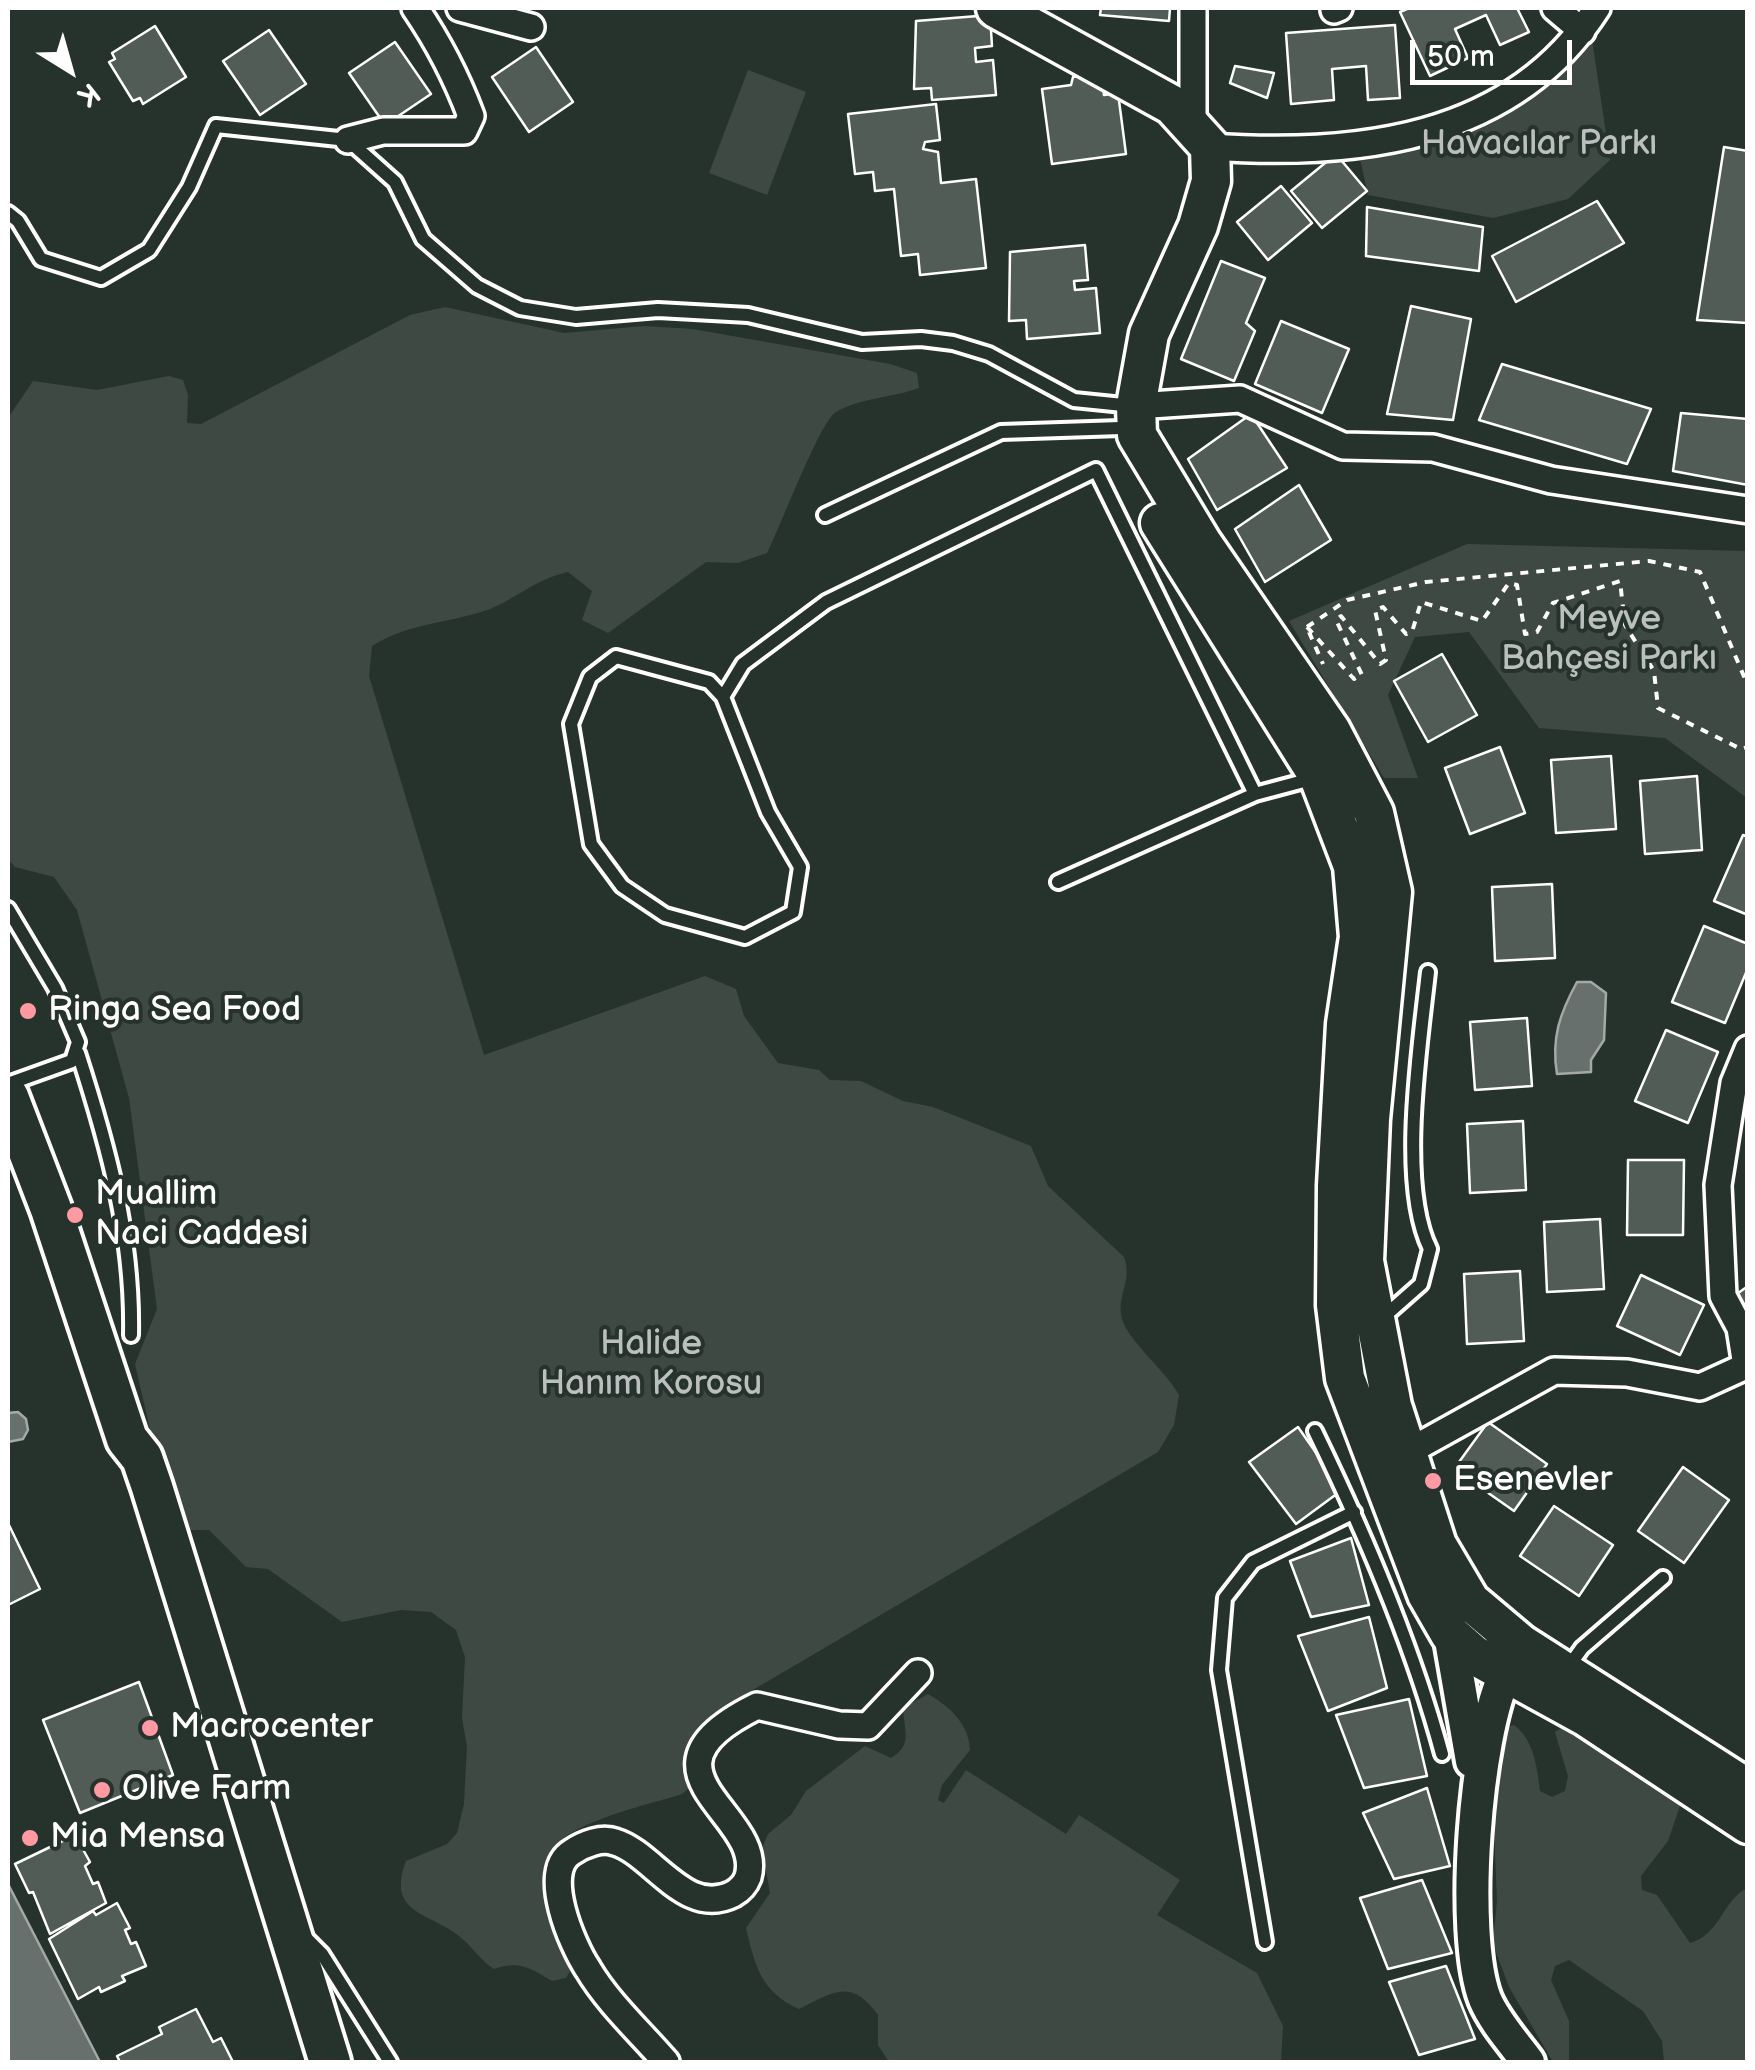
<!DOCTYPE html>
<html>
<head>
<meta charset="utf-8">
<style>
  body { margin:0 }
  #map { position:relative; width:1755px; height:2070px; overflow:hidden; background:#26332d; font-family:"Balsamiq Sans",sans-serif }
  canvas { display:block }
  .frame { position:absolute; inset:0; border:10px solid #fff; pointer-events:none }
  .north { position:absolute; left:20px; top:20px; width:100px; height:100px; -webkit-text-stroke:8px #26332d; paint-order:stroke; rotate:143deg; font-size:28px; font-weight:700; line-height:40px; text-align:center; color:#fff }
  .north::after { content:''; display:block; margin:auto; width:35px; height:45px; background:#fff; clip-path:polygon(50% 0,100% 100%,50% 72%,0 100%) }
  .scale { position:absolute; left:1410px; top:40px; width:162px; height:45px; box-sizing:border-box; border:5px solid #fff; border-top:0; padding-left:12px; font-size:30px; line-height:35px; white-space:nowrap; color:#fff; -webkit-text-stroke:8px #26332d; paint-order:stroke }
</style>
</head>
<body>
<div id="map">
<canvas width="1755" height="2070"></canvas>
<div class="frame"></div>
<div class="north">K</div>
<div class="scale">50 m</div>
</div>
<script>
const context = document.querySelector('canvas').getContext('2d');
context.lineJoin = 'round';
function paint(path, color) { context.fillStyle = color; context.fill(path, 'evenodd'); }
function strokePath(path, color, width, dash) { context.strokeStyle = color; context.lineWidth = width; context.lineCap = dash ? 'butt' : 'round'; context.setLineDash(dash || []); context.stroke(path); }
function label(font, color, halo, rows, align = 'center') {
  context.font = font + ' "Balsamiq Sans",sans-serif'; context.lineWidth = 8; context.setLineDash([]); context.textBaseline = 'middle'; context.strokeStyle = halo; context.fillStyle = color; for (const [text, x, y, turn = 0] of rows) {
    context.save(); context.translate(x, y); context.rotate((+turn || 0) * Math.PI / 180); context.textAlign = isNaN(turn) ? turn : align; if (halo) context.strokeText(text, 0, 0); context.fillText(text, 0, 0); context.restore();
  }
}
const green = new Path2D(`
  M1590 26 1610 160 1568 199 1493 218 1368 195 1359 154 1470 122Z
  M748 70 806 92 767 195 709 173Z
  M445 307 564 333 644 326 693 329 890 364 917 373 919 388C892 398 863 397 836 412 820 421 780 528 767 553L738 563 706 562 608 633 582 620 592 591 568 572C532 580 513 602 484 611 444 624 409 623 372 646L369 676 484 1055 705 976 736 989 744 1016 778 1063 819 1070 830 1080 861 1081 903 1101 933 1107 1031 1146 1048 1186 1124 1257C1133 1280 1116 1296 1122 1319 1129 1342 1166 1371 1179 1395L1174 1425 1158 1452 712 1714 695 1739 693 1785 682 1794C652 1804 557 1824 550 1856 543 1889 565 1933 574 1964L566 1978 552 1981C531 1968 518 1960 494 1969 480 1960 472 1946 459 1936 429 1912 386 1914 406 1861L447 1844 457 1833 464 1804 467 1747 462 1718 465 1657 456 1630 431 1612 401 1610 342 1622 268 1569 246 1567 209 1530H173L135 1364 157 1309 129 1098 77 910 54 877 15 867 8 859V418L33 381 97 390 169 376 183 380 188 395 187 423 201 424 410 315Z
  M1467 544 1747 551V798L1665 738 1539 728 1469 632 1415 637 1388 695 1418 778H1384L1289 621Z
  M928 1694C950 1707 969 1724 970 1750L942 1785 938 1800 944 1803 966 1770 1066 1834 1079 1815 1180 1880 1157 1915 1257 1973 1283 2026 1281 2062H889L878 2045V2015C851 1977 832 1993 799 2009 761 1992 755 1966 746 1928L770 1893 762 1848 768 1834 791 1815 806 1791 865 1746 891 1758C913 1745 904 1731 903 1708Z
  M1567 1724 1683 1797 1668 1841 1641 1876 1642 1890 1657 1895 1690 1943C1721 1934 1721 1902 1747 1888V2062H1664L1662 2041 1643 2011 1569 1960 1555 1966 1551 1980 1569 2021V2062H1553L1509 1987 1493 1944 1497 1901 1492 1781 1503 1728 1514 1725C1534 1740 1537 1767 1540 1791L1552 1797 1565 1791 1568 1776 1555 1732Z`);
const water = new Path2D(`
  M1577 982H1591L1606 993 1604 1040 1591 1060V1072L1557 1074C1551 1038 1560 1013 1577 982Z
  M18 1412 26 1419 28 1430 23 1439 8 1442V1413Z
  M8 1884 100 2062H8Z`);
const building = new Path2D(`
  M1101 8H1170L1169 21 1100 15Z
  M1409 8H1517L1529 32 1500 45 1486 15 1455 29 1468 58 1430 76 1400 12Z
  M990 15 992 46 975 48 976 62 993 60 996 95 932 100 931 88 914 89 916 21Z
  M1395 25 1400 98 1368 100 1366 66 1332 69 1334 100 1291 104 1286 33Z
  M155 26 186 77 143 104 140 98 133 101 109 62 115 59 112 53Z
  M269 30 306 84 260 115 223 61Z
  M395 42 431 94 385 125 349 73Z
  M536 47 573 102 529 132 492 77Z
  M1235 66 1274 73 1267 98 1230 83Z
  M1101 73 1104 95 1118 93 1126 154 1052 164 1042 89 1071 85 1073 77Z
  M936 104 940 140 925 142 923 149 938 152 941 183 976 179 986 268 920 275 918 254 901 256 894 189 875 191 873 172 855 174 848 114Z
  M1724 147 1748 151V323L1697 320Z
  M1336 154 1367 191 1322 228 1291 191Z
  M1281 186 1312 223 1268 260 1237 222Z
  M1597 201 1624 243 1516 302 1492 256Z
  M1367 207 1483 227 1479 271 1366 256Z
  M1085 245 1088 280 1074 281 1075 290 1096 288 1100 333 1027 339 1026 320 1009 321 1010 252Z
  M1221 261 1265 278 1246 323 1255 331 1234 381 1181 359Z
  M1411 306 1471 319 1453 420 1387 414Z
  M1281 321 1349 349 1322 413 1255 384Z
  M1502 364 1651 409 1627 464 1479 420Z
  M1681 413 1748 419V485L1673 471Z
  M1251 414 1287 468 1217 510 1188 459Z
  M1299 485 1331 540 1265 582 1235 529Z
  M1442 654 1477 715 1428 742 1394 681Z
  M1500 747 1525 813 1470 834 1445 768Z
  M1611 756 1616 829 1556 833 1551 760Z
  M1697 776 1702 850 1645 854 1640 781Z
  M1743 835 1748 837V915L1714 901Z
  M1552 884 1555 958 1495 961 1492 887Z
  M1704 926 1748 944V968L1725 1023 1672 1002Z
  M1527 1018 1532 1086 1475 1090 1470 1022Z
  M1666 1030 1718 1052 1688 1123 1635 1101Z
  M1523 1121 1526 1190 1470 1193 1467 1124Z
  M1628 1160H1684L1683 1235H1627Z
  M1600 1219 1604 1289 1547 1292 1544 1222Z
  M1520 1271 1524 1341 1467 1344 1464 1274Z
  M1641 1275 1704 1305 1680 1355 1617 1326Z
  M1748 1286V1315L1734 1296Z
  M1488 1422 1547 1464 1514 1511 1454 1469Z
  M1298 1427 1342 1490 1296 1524 1249 1462Z
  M1683 1467 1729 1500 1684 1563 1638 1531Z
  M1554 1506 1613 1545 1579 1596 1520 1556Z
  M8 1523 40 1589 8 1605Z
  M1351 1538 1369 1605 1311 1617 1290 1561Z
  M1369 1617 1387 1688 1328 1711 1298 1636Z
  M139 1682 173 1775 80 1813 43 1720Z
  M1409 1699 1427 1776 1364 1788 1336 1715Z
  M1427 1788 1450 1866 1394 1879 1363 1813Z
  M75 1835 90 1862 85 1866 93 1884 98 1882 106 1903 50 1934 33 1892 29 1893 15 1864Z
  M1422 1880 1452 1953 1388 1969 1360 1898Z
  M117 1903 130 1928 125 1930 131 1944 136 1942 146 1966 122 1976 125 1981 101 1992 99 1987 78 1999 49 1939 93 1911 96 1915Z
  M1446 1966 1475 2039 1419 2055 1389 1982Z
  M196 2009 213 2042 221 2038 233 2062H120L117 2056 162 2034 159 2027Z`);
const path = new Path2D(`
  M1307 627 1354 679 1362 675 1336 620 1341 616 1380 664 1386 660 1375 610 1383 607 1406 634 1412 632 1421 602 1482 621 1509 583 1517 585 1525 634 1537 632 1553 603 1620 581 1625 625 1654 671 1658 708 1741 749 1748 747
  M1307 627 1347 600 1426 582 1649 561 1700 572 1748 686
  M1309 632 1323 664`);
const service = new Path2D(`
  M8 213 18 221 41 259 101 278 149 250 189 187 216 126 348 140 395 182 423 239 477 286 520 308 576 317 658 310 748 315 862 342 921 339 953 343 989 354 1074 400 1133 406
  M825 515 1001 432 1121 428
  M616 657 709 682 723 697 768 812 800 867 793 912 745 937 665 915 622 886 591 844 571 724 590 677Z
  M723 697 743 664 826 602 1096 470 1255 794 1315 778
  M1058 882 1255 794
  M8 909 55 988 78 1042 72 1061 8 1084
  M78 1053C108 1146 133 1236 131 1335
  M1379 1321 1421 1284 1430 1249C1398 1185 1420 1045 1428 972
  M1315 1431C1365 1534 1412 1643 1442 1754
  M1567 1669 1582 1648 1663 1578
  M306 1938 322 1954 390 2062
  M1265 1942 1219 1670 1225 1598 1253 1562 1354 1512`);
const minor = new Path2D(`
  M460 8 531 27
  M1555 8 1582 31
  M1334 10 1339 8
  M1193 128V8
  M348 140 383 131H464L471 116C456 76 439 43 415 8
  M1210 147C1354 157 1512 141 1597 8
  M1136 406 1240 399 1343 446 1433 448 1551 480 1748 510
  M1406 1453 1554 1371 1627 1373 1700 1387 1746 1366 1740 1328 1723 1296 1718 1185 1734 1083 1748 1049
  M666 2062C641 2033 608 2003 588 1969 572 1945 540 1871 572 1852 584 1844 602 1837 615 1842 653 1853 685 1918 733 1894 740 1890 745 1885 748 1877 766 1813 622 1773 757 1706L839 1725 868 1726 918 1673`);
const tertiary = new Path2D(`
  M1450 1634 1472 1761
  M1506 1673C1475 1734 1460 1935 1485 1999 1494 2021 1514 2043 1528 2062`);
const secondary = new Path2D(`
  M996 8 1172 105 1210 147 1211 181 1198 226 1149 334 1136 406 1137 435 1202 543 1331 731 1374 813 1392 892 1370 1119 1364 1261 1392 1406 1437 1545 1470 1601 1521 1644 1748 1789
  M1160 523 1319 777 1353 866 1359 937 1346 1024 1337 1185 1336 1305 1345 1378 1427 1594 1450 1634 1474 1655 1585 1716 1748 1824`);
const primary = new Path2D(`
  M8 1097 51 1209 127 1439 142 1458 152 1487 330 2062`);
const markers = [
  [28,1011,10,"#ff9aa2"],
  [75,1215,10,"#ff9aa2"],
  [1433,1481,10,"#ff9aa2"],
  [150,1728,10,"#ff9aa2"],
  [102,1790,10,"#ff9aa2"],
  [30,1838,10,"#ff9aa2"]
];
const parkNames = [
  ["Havacılar Parkı",1539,145],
  ["Meyve",1609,620],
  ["Bahçesi Parkı",1609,660],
  ["Halide",651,1345],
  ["Hanım Korosu",651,1385]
];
const poiNames = [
  ["Ringa Sea Food",48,1011],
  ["Muallim",95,1195],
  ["Naci Caddesi",95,1235],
  ["Esenevler",1453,1481],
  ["Macrocenter",170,1728],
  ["Olive Farm",122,1790],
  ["Mia Mensa",50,1838]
];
paint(green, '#3e4944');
paint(water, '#67706c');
strokePath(water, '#a4a9a7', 2.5);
paint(building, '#515c57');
strokePath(building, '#fff', 2.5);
strokePath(service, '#fff', 20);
strokePath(minor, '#fff', 32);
strokePath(tertiary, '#fff', 40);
strokePath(secondary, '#fff', 45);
strokePath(primary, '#fff', 48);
strokePath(path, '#fff', 4, [8, 8]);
strokePath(service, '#26332d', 12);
strokePath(minor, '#26332d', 25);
strokePath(tertiary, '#26332d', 32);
strokePath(secondary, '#26332d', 38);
strokePath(primary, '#26332d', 40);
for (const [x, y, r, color] of markers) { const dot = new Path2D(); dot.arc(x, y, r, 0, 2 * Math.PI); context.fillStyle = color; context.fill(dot); strokePath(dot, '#26332d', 4); }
label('35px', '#bbbfbe', '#26332d', parkNames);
label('35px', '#fff', '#26332d', poiNames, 'left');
</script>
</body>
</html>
